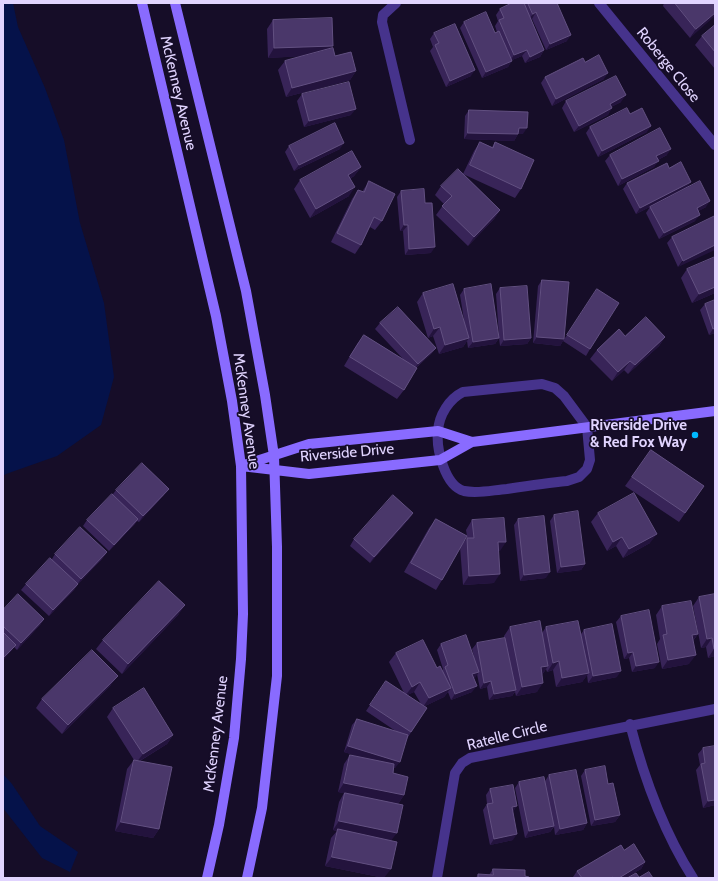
<!DOCTYPE html>
<html>
<head>
<meta charset="utf-8">
<style>
  body { margin:0 }
  #map { position:relative; width:718px; height:881px; overflow:hidden; background:#160d28; font-family:Cabin,sans-serif }
  canvas { display:block }
  .frame { position:absolute; inset:0; border:4px solid #e1d4ff; pointer-events:none }
</style>
</head>
<body>
<div id="map">
<canvas width="718" height="881"></canvas>
<div class="frame"></div>
</div>
<script>
const context = document.querySelector('canvas').getContext('2d');
context.lineJoin = 'round';
function paint(path, color) { context.fillStyle = color; context.fill(path, 'evenodd'); }
function strokePath(path, color, width, dash) { context.strokeStyle = color; context.lineWidth = width; context.lineCap = dash ? 'butt' : 'round'; context.setLineDash(dash || []); context.stroke(path); }
function label(font, color, halo, rows, align = 'center') {
  context.font = font + ' Cabin,sans-serif'; context.lineWidth = 3.5; context.setLineDash([]); context.textBaseline = 'middle'; context.strokeStyle = halo; context.fillStyle = color; for (const [text, x, y, turn = 0] of rows) {
    context.save(); context.translate(x, y); context.rotate((+turn || 0) * Math.PI / 180); context.textAlign = isNaN(turn) ? turn : align; if (halo) context.strokeText(text, 0, 0); context.fillText(text, 0, 0); context.restore();
  }
}
const water = new Path2D(`
  M3 3H13L18 27 45 88 64 140 80 223 104 303 114 377 101 425 57 456 6 474 3 476Z
  M3 774 12 784 40 826 78 852 70 872 42 858 3 808Z`);
const street = new Path2D(`
  M396 3 383 15 382 22 410 140
  M599 3 715 145
  M542 384 555 388 564 396 587 427 590 460 587 469 579 477 567 481C547 483 527 486 507 489 493 490 478 494 464 491 445 486 436 449 438 431 439 415 449 399 463 392Z
  M630 724C644 778 663 831 693 878
  M437 878 455 773 462 763 470 758 715 709`);
const secondary = new Path2D(`
  M142 3 216 316 232 401 241 466 243 614 241 659 234 738 219 825 207 878
  M175 3 246 291 265 395 274 456 277 547V676L262 808 247 878
  M244 465 309 444 438 431 472 442
  M241 466 309 474 440 460 472 442 715 411`);
const wall = new Path2D(`
  M512 3H557L567 41 546 50 532 19H531L544 50 540 57 525 63 522 56 512 60 508 67 482 78 460 28 464 22 495 33 497 32 495 26 498 21 496 15 500 9Z
  M664 3H715L690 38 663 6Z
  M273 20 332 48 335 56 356 71 350 80 286 97 278 70 285 61 301 56 268 58 267 29Z
  M715 25V69L695 45 702 36Z
  M434 33 471 76 446 87 430 51 433 47 430 39Z
  M585 62 604 79 552 106 541 83 545 77Z
  M302 94 351 115 304 127 297 101Z
  M566 101 621 102 611 107 608 115 574 132 562 108Z
  M469 110 523 134H518L514 141 464 139 465 116Z
  M630 114 647 132 598 157 586 133 590 127Z
  M480 142 492 147 495 142 521 189 515 198 463 174 500 210 494 219 468 246 436 215 444 204 435 195 441 186 463 174 474 151Z
  M289 146 340 149 294 171 285 152Z
  M610 155H667L658 160 654 167 618 186 605 161Z
  M361 167 354 176 350 179 349 196 310 218 294 189 300 180Z
  M669 168 687 188 636 214 623 189 627 183Z
  M369 181 382 221 375 230 370 227 361 245 355 254 331 242 352 199 358 190 362 192Z
  M401 191 431 253 405 255 403 231H400L397 197Z
  M650 207H706L698 211 695 221 659 239 646 213Z
  M715 216 678 267 667 243 672 237Z
  M687 269 715 293 692 303 681 278Z
  M542 280 564 339 560 346 533 343 538 286Z
  M500 288 531 338 527 344 500 346 499 338 495 344 468 348 467 341 463 347 439 354 433 336 428 338 417 302 423 293 464 320 460 295 464 289 499 336 496 294Z
  M597 289 590 349 586 356 563 341Z
  M715 300V333L709 335 700 310 705 304Z
  M380 323 436 348 431 354 417 367 404 390 397 399 344 366 357 344 364 335 403 359 375 329Z
  M625 336 665 337 659 346 628 374 624 370 612 381 590 359 597 350Z
  M651 450 704 486 679 522 625 486Z
  M116 490 164 495 139 522 137 521 134 525 109 551 83 526 87 520 113 494Z
  M413 513 409 519 370 563 350 546 354 539Z
  M598 513 650 543 623 558 616 546 607 551 591 522Z
  M554 515 585 564 581 570 557 573 550 521Z
  M436 519 467 536 466 530 472 520 500 551H498L494 583 463 585 460 547 442 580 436 590 404 572 429 528ZM467 536V538L460 547Z
  M518 519 546 578 520 581 514 525Z
  M107 552 102 559 78 584 74 590 49 616 21 590 26 584 52 559 55 554Z
  M715 594V656L708 658 706 647 701 648 693 606 699 597Z
  M662 606 698 634 693 641 689 664 662 669 657 644 660 639 656 615Z
  M3 610 44 619 40 625 17 650 14 647 11 651 3 660Z
  M179 614 122 674 96 649 103 640Z
  M621 616 655 668 632 672 629 658 624 659 616 622Z
  M510 627 542 633 546 627 581 634 584 630 617 677 588 683 587 675 582 682 556 687 553 670 547 672 546 669 542 675 537 692 516 696 515 692 512 696 489 700 487 687 480 689 477 674 474 678 472 692 451 700 448 692 444 697 425 706 427 708 408 737 395 768H394L393 773 404 795 398 804 384 878 325 866 331 838 337 831 333 830 339 802 344 793 338 792 344 764 350 755 364 758 344 752 352 725 357 719 397 732 366 711 386 681 404 693 389 662 396 653 437 668 442 671 443 669 437 650 441 644 474 657 472 649 477 643 504 638V636ZM414 692 421 704 407 695Z
  M111 685 62 734 36 708 42 699Z
  M113 708 173 735 167 744 140 761 159 829 153 838 115 831 127 769 134 760 107 717Z
  M703 748 715 805 703 808 696 770 700 765 698 754Z
  M585 770 608 784 620 815 615 822 591 826 581 776Z
  M549 775 587 823 583 830 555 835 554 827 550 832 525 838 515 788 519 782 545 781Z
  M490 789 513 812V840L490 845 483 810 487 804 486 795Z
  M624 850 645 862 641 869 625 878H574L573 877 577 871Z
  M493 869 525 876 529 878H476L478 874 489 875Z`);
const shadedWall = new Path2D(`
  M536 12 532 19 528 20 533 14Z
  M715 13V16L690 38 696 29Z
  M571 35 567 41 546 50 550 44Z
  M333 46 327 55 268 58 274 48Z
  M527 50 522 56 510 61 514 55Z
  M544 50 540 57 525 63 530 57Z
  M512 61 508 67 482 78 486 72Z
  M475 70 471 76 446 87 450 81Z
  M356 71 350 80 286 97 292 88Z
  M608 73 604 79 552 106 556 99Z
  M626 95 621 102 605 110 610 104Z
  M612 108 608 115 574 132 579 126Z
  M356 109 351 115 304 127 309 121Z
  M651 126 647 132 598 157 602 151Z
  M519 128H527L523 134H514Z
  M468 133 518 134 514 141 464 139Z
  M344 143 340 149 294 171 299 165Z
  M671 149 667 155 652 163 656 156Z
  M659 161 654 167 618 186 622 179Z
  M361 167 354 176 341 184 348 175Z
  M691 182 687 188 636 214 640 208Z
  M355 187 349 196 310 218 316 209Z
  M710 201 706 207 692 215 697 208Z
  M500 210 494 219 468 246 474 237Z
  M700 215 695 221 659 239 664 233Z
  M404 225H408L403 231H400Z
  M715 245V250L678 267 683 261Z
  M435 247 431 253 405 255 409 249Z
  M715 287V293L692 303 699 294Z
  M440 327 433 336 428 338 434 329Z
  M715 328V333L709 335 713 329Z
  M537 337 564 339 560 346 533 343Z
  M665 337 659 346 628 374 635 365Z
  M469 338 463 347 439 354 445 345Z
  M499 338 495 344 468 348 473 342Z
  M531 338 527 344 500 346 504 340Z
  M436 348 431 354 413 370 418 364Z
  M630 361 624 370 612 381 618 372Z
  M169 489 164 495 139 522 143 516Z
  M413 513 409 519 370 563 374 557Z
  M138 519 134 525 109 551 114 545Z
  M657 534 650 543 623 558 629 549Z
  M622 537 616 546 607 551 613 542Z
  M498 542H506L500 551H491Z
  M107 552 102 559 77 585 81 579Z
  M585 564 581 570 557 573 561 567Z
  M550 572 546 578 520 581 524 575Z
  M500 574 494 583 463 585 469 576Z
  M78 584 74 590 49 616 53 610Z
  M185 605 179 614 122 674 128 664Z
  M44 619 40 625 17 650 21 643Z
  M698 634 691 643 692 635Z
  M712 638 706 647 701 648 707 639Z
  M16 645 11 651 3 660V658Z
  M715 648V656L708 658 714 649Z
  M633 652 629 658 624 659 628 653Z
  M696 655 689 664 662 669 668 660Z
  M559 661 553 670 547 672 553 663Z
  M659 662 655 668 632 672 636 666Z
  M548 666 542 675 541 667Z
  M621 671 617 677 588 683 593 676Z
  M479 672 475 678 468 680 472 674Z
  M589 673 582 682 556 687 562 678Z
  M118 676 111 685 62 734 68 725Z
  M491 681 487 687 480 689 484 683Z
  M420 682 414 692 405 696 412 687Z
  M543 683 537 692 516 696 522 687Z
  M477 686 472 692 451 700 455 694Z
  M451 688 444 697 423 707 429 698Z
  M516 690 512 696 489 700 494 694Z
  M173 735 167 744 136 763 143 754Z
  M348 746 400 762 395 768 344 752Z
  M344 783 404 795 398 804 338 792Z
  M715 800V805L703 808 708 801Z
  M517 806 513 812 512 807Z
  M620 815 615 822 591 826 595 820Z
  M339 821 397 833 390 842 338 829 337 831 333 830Z
  M121 822 159 829 153 838 115 831Z
  M587 823 583 830 555 835 560 829Z
  M554 826 550 832 525 838 529 831Z
  M517 834 513 840 490 845 494 839Z
  M332 857 391 869 384 878 325 866Z
  M645 862 641 869 625 878H619Z`);
const building = new Path2D(`
  M512 3H524L544 50 530 57 527 50 514 55 499 20 504 18 500 9Z
  M528 3H557L571 35 550 44 536 12 533 14Z
  M675 3H715V13L696 29Z
  M486 12 495 33 499 31 512 61 486 72 464 22Z
  M332 18 333 46 274 48 273 20Z
  M455 24 475 70 450 81 435 45 439 43 434 33Z
  M715 25V52L702 36Z
  M333 48 335 56 351 52 356 71 292 88 285 61Z
  M599 55 608 73 556 99 545 77 583 58 585 62Z
  M616 76 626 95 610 104 612 108 579 126 566 101Z
  M349 82 356 109 309 121 302 94Z
  M627 108 630 114 642 108 651 126 602 151 590 127Z
  M469 110 528 112 527 128H519L518 134 468 133Z
  M335 123 344 143 299 165 289 146Z
  M660 128 671 149 656 156 659 161 622 179 610 155Z
  M480 142 493 148 495 142 534 160 521 189 470 165Z
  M352 151 361 167 348 175 355 187 316 209 300 180Z
  M681 162 691 182 640 208 627 183 667 163 669 168Z
  M458 169 500 210 474 237 442 206 452 196 441 186Z
  M369 181 395 194 382 221 374 217 361 245 337 233 358 190 364 192Z
  M700 181 710 201 697 208 700 215 664 233 650 207Z
  M424 189 425 203H432L435 247 409 249 408 225H404L401 191Z
  M715 216V245L683 261 672 237Z
  M715 257V287L699 294 687 269Z
  M542 280 569 282 564 339 537 337Z
  M453 284 469 338 445 345 440 327 434 329 423 293Z
  M491 284 499 338 473 342 464 289Z
  M527 286 531 338 504 340 500 288Z
  M597 289 619 303 590 349 567 335Z
  M715 300V328L713 329 705 304Z
  M398 307 436 348 418 364 380 323Z
  M646 317 665 337 635 365 630 361 618 372 597 350 619 329 625 336Z
  M364 335 417 368 404 390 350 357Z
  M651 450 704 486 685 513 632 477Z
  M142 463 169 489 143 516 116 490Z
  M634 493 657 534 629 549 622 537 613 542 598 513Z
  M112 494 138 519 114 545 87 520Z
  M393 495 413 513 374 557 354 539Z
  M578 511 585 564 561 567 554 515Z
  M544 516 550 572 524 575 518 519Z
  M504 518 506 542H498L500 574 469 576 467 538H474L472 520Z
  M436 519 467 536 442 580 411 563Z
  M80 527 107 552 81 579 55 554Z
  M50 558 78 584 53 610 26 584Z
  M159 581 185 605 128 664 103 640Z
  M18 594 44 619 21 643 3 626V610Z
  M715 594V648L714 649 712 638 707 639 699 597Z
  M691 601 698 634 692 635 696 655 668 660 663 635 667 634 662 606Z
  M649 610 659 662 636 666 633 652 628 653 621 616Z
  M540 621 548 666 541 667 543 683 522 687 510 627Z
  M578 621 589 673 562 678 559 661 553 663 546 627Z
  M612 624 621 671 593 676 584 630Z
  M3 632 16 645 3 658Z
  M466 635 479 672 472 674 477 686 455 694 445 667 448 665 441 644Z
  M505 638 516 690 494 694 491 681 484 683 477 643Z
  M423 640 437 668 440 666 451 688 429 698 420 682 412 687 396 653Z
  M92 650 118 676 68 725 42 699Z
  M386 681 427 708 411 732 370 705Z
  M144 688 173 735 143 754 113 708Z
  M357 719 408 735 400 762 348 746Z
  M715 746V800L708 801 701 764 705 763 703 748Z
  M350 755 394 764 393 773 408 777 404 795 344 783Z
  M134 760 172 767 159 829 121 822Z
  M605 766 608 784 613 783 620 815 595 820 585 770Z
  M576 770 587 823 560 829 549 775Z
  M544 777 554 826 529 831 519 782Z
  M513 785 517 806 512 807 517 834 494 839 487 804 493 803 490 789Z
  M345 793 403 805 397 833 339 821Z
  M338 829 397 842 391 869 332 857Z
  M634 844 645 862 619 878H614L613 877 611 878H582L577 871 621 845 624 850Z
  M493 869 525 870V876L529 877V878H478V874L493 875Z
  M649 872 653 878H627L636 873 639 877Z`);
const markers = [
  [695,435,4,"#00b9ff"]
];
const streetNames = [
  ["Roberge Close",668,65,51],
  ["McKenney Avenue",178,93,77],
  ["McKenney Avenue",246,411,82],
  ["Riverside Drive",347,453,-5],
  ["McKenney Avenue",216,734,-83],
  ["Ratelle Circle",507,736,-14]
];
const poiNames = [
  ["Riverside Drive",687,426],
  ["& Red Fox Way",687,443]
];
paint(water, '#05124a');
strokePath(street, '#46338c', 10);
strokePath(secondary, '#896bff', 10);
paint(wall, '#382458');
paint(shadedWall, '#23133d');
paint(building, '#4a376a');
strokePath(building, '#625081', 1);
for (const [x, y, r, color] of markers) { const dot = new Path2D(); dot.arc(x, y, r, 0, 2 * Math.PI); context.fillStyle = color; context.fill(dot); strokePath(dot, '#160d28', 1.5); }
label('15px', '#e1d4ff', '#160d28', streetNames);
label('bold 15px', '#e1d4ff', '#160d28', poiNames, 'right');
</script>
</body>
</html>
